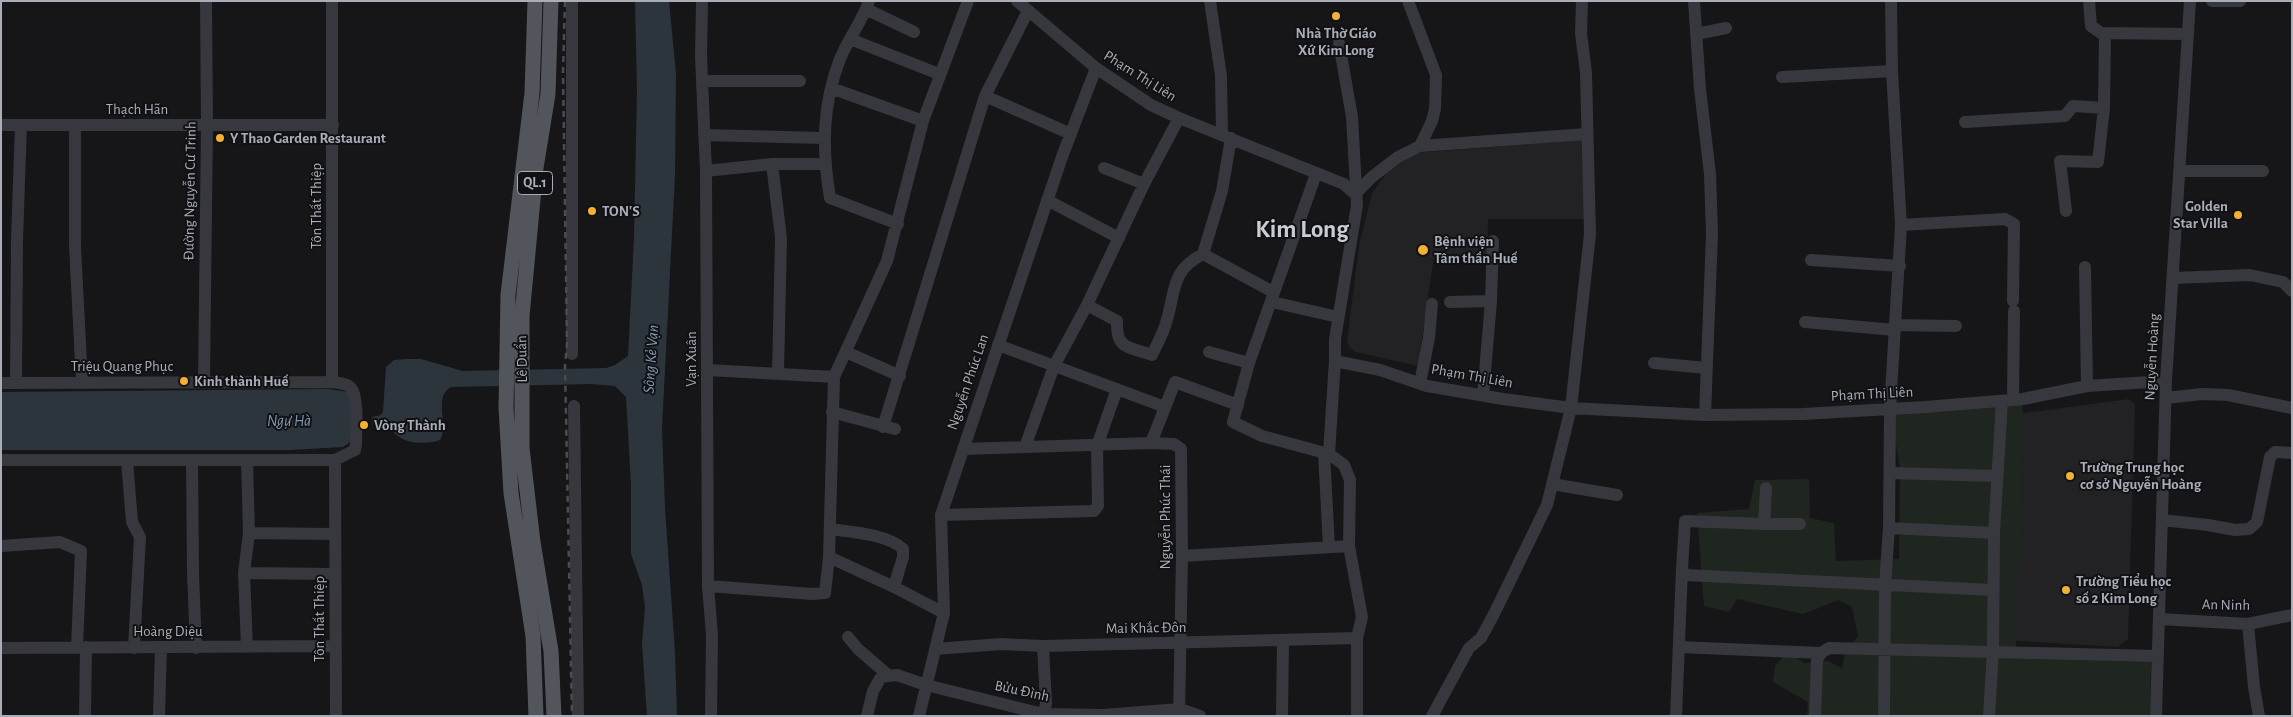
<!DOCTYPE html>
<html>
<head>
<meta charset="utf-8">
<style>
  body { margin:0 }
  #map { position:relative; width:2293px; height:717px; overflow:hidden; background:#161618; font-family:"Alegreya Sans",sans-serif }
  canvas { display:block }
  .frame { position:absolute; inset:0; border:2px solid #a8adb8; pointer-events:none }
</style>
</head>
<body>
<div id="map">
<canvas width="2293" height="717"></canvas>
<div class="frame"></div>
</div>
<script>
const context = document.querySelector('canvas').getContext('2d');
context.lineJoin = 'round';
function paint(path, color) { context.fillStyle = color; context.fill(path, 'evenodd'); }
function strokePath(path, color, width, dash) { context.strokeStyle = color; context.lineWidth = width; context.lineCap = dash ? 'butt' : 'round'; context.setLineDash(dash || []); context.stroke(path); }
function label(font, color, halo, rows, align = 'center') {
  context.font = font + ' "Alegreya Sans",sans-serif'; context.lineWidth = 4; context.setLineDash([]); context.textBaseline = 'middle'; context.strokeStyle = halo; context.fillStyle = color; for (const [text, x, y, turn = 0] of rows) {
    context.save(); context.translate(x, y); context.rotate((+turn || 0) * Math.PI / 180); context.textAlign = isNaN(turn) ? turn : align; if (halo) context.strokeText(text, 0, 0); context.fillText(text, 0, 0); context.restore();
  }
}
const built = new Path2D(`
  M1582 140 1584 219H1488L1487 261 1434 256 1418 366 1356 352 1350 348 1347 342 1359 245 1372 193 1387 173 1415 153Z
  M2129 399 2135 404 2128 639 2118 647 2002 640 2017 414Z`);
const green = new Path2D(`
  M2023 399 2016 654 2151 658 2150 716H1807L1808 702 1773 682 1775 666 1788 651 1804 663 1828 661 1842 668 1845 653 1858 636 1852 607 1839 600 1803 614 1737 599 1729 612 1704 606 1697 513 1749 509 1755 480 1809 479 1810 518 1834 523 1836 561 1899 559 1900 468 1890 409Z`);
const water = new Path2D(`
  M635 1H669L676 74 675 175 662 428 665 508 675 653 677 716H647L642 644 645 607 642 585 631 554V484L626 397 615 386 591 384 451 387C432 398 450 425 440 440 431 444 410 444 401 438 388 430 391 423 372 422V417L381 415 383 412 386 367 394 360 408 359H421L463 371 606 368 615 365 628 356 634 238 637 90Z
  M328 389 348 392 352 398V438L349 443 343 447 290 450H1V392Z`);
const minor = new Path2D(`
  M332 1V382C339 383 347 383 351 388 359 397 356 432 356 444L355 450 335 460 336 716
  M702 1 701 56 706 171 708 586 712 635 711 716
  M869 1C862 22 848 39 840 59 822 105 822 150 830 198L898 224
  M1017 1 1096 68 1151 105 1179 118 1344 184 1355 194
  M1210 1 1221 76 1222 135
  M1694 1 1700 89 1710 174 1712 234 1705 415
  M2089 1 2091 26 2101 33 2188 34
  M2212 1H2240
  M866 9 914 32
  M1696 34 1726 28
  M850 39 939 74
  M1339 43 1352 117 1357 205 1335 339V360L1340 362 1380 370 1427 386 1503 399 1571 408 1705 415 1803 414 1925 407 2023 399 2087 386 2166 381
  M1782 77 1892 71
  M702 81H800
  M831 88 923 121
  M985 96 1071 134
  M1965 122 2065 116 2073 106 2104 108 2105 35
  M1 125H333
  M75 125V246L82 382
  M704 135 824 138
  M1420 146 1587 134
  M772 164 781 238 778 373
  M1104 168 1144 184
  M706 171 772 164H824
  M2180 171H2263
  M1316 174 1249 363 1233 422 1262 436 1329 454 1344 465 1350 480 1349 546 1362 617 1357 638V716
  M1355 194 1372 177 1398 157 1420 146 1432 121 1435 109 1436 75 1408 1
  M1047 200 1119 238
  M2066 211 2060 161 2098 162 2104 108
  M1901 225 2005 219 2014 224 2013 301
  M1203 254 1273 292
  M1811 260 1900 266
  M2085 267 2087 386
  M2173 278 2250 275 2283 282 2292 291
  M1491 301 1493 241
  M1272 302 1338 317
  M1450 302 1491 301 1483 395
  M1087 305 1117 321C1116 350 1128 346 1152 355 1157 344 1163 334 1166 323 1176 291 1170 271 1203 254L1222 191 1231 138
  M1805 322 1895 330
  M1896 325 1956 326
  M998 345 1165 407
  M846 352 900 376
  M1209 352 1249 363
  M572 354V1
  M1654 363 1706 368
  M708 370 834 377
  M204 382 207 125 206 1
  M1 383 332 382
  M16 383 17 240 21 125
  M1420 383 1429 338 1432 304
  M2166 398 2202 394 2228 395 2292 408
  M2013 400 2014 311
  M574 406 578 716
  M832 412 895 429
  M883 427 985 96 1028 11
  M1151 443 1175 382 1238 405
  M1025 447 1054 366 1087 305 1144 184 1179 118
  M963 449 1151 443 1174 444 1181 449 1182 556 1179 716
  M1324 453 1329 547
  M1329 454 1335 360
  M1 460H335
  M127 460 132 522 140 537 134 648
  M192 460 193 573 196 648
  M247 460 249 533 244 573 247 647
  M1890 473 1997 476
  M1552 484 1617 495
  M1766 488 1764 524 1685 521 1682 569 1685 575 1993 590
  M941 515 1094 511 1098 506 1097 446 1117 389
  M2162 520 2208 525 2235 530 2249 529 2257 522 2270 457 2275 452 2292 453
  M1764 524H1800
  M1889 528 1994 533
  M830 529C850 532 888 534 903 549V557L894 587
  M249 533 335 534
  M1 546 60 542 81 551 77 647
  M1182 556 1349 546
  M829 557 894 587 944 613
  M244 573 334 574
  M708 586 812 594 825 593 829 557 834 377 887 261 923 121 968 1
  M2159 619 2248 624 2292 615
  M2248 624 2254 687 2259 716
  M848 637 858 649 888 675
  M1679 647 1821 653
  M1 648 335 646
  M935 649 1001 644 1043 646 1357 638
  M85 716 86 647
  M159 716 161 648
  M867 716 873 691 881 677 897 675 926 685 1043 714 1103 715 1180 709 1200 716
  M919 716 944 613 941 515 1063 154 1096 68
  M1043 716 1046 704 1043 646
  M1282 716 1283 641
  M1432 716 1469 648 1481 638 1494 614 1547 505 1571 408 1590 234 1586 73 1581 33 1582 1
  M1676 716 1682 569
  M1815 716 1817 660 1821 653 1829 648 2158 656
  M1884 716 1885 586 1889 528 1890 409 1901 225 1892 71 1891 1
  M1989 716 1993 651 1994 533 2002 401
  M2156 716 2166 381 2190 1`);
const major = new Path2D(`
  M535 1 532 93 508 295 506 408 511 493 533 636 536 716
  M551 1 548 94 536 168 522 316V448L533 542 551 651 554 716`);
const rail = new Path2D(`
  M565 1 563 71 567 344 565 366 572 716`);
const markers = [
  [1336,16,5,"#f2b134"],
  [220,138,5,"#f2b134"],
  [592,211,5,"#f2b134"],
  [2238,215,5,"#f2b134"],
  [1423,250,6,"#f2b134"],
  [184,381,5,"#f2b134"],
  [364,425,5,"#f2b134"],
  [2070,476,5,"#f2b134"],
  [2066,590,5,"#f2b134"]
];
const shields = [
  [535,183,35]
];
const shieldNames = [
  ["QL.1",535,183]
];
const poiNames = [
  ["Nhà Thờ Giáo",1336,33,"center"],
  ["Xứ Kim Long",1336,50,"center"],
  ["Y Thao Garden Restaurant",230,138],
  ["Golden",2228,206,"right"],
  ["Star Villa",2228,223,"right"],
  ["TON'S",602,211],
  ["Bệnh viện",1434,241],
  ["Tâm thần Huế",1434,258],
  ["Kinh thành Huế",194,381],
  ["Vòng Thành",374,425],
  ["Trường Trung học",2080,467],
  ["cơ sở Nguyễn Hoàng",2080,484],
  ["Trường Tiểu học",2076,581],
  ["số 2 Kim Long",2076,598]
];
const streetNames = [
  ["Phạm Thị Liên",1140,76,32],
  ["Thạch Hãn",137,109],
  ["Đường Nguyễn Cư Trinh",190,191,-89],
  ["Tôn Thất Thiệp",316,206,-90],
  ["Nguyễn Hoàng",2152,357,-87],
  ["Lê Duẩn",522,359,-91],
  ["Vạn Xuân",691,359,-90],
  ["Triệu Quang Phục",122,366],
  ["Phạm Thị Liên",1472,376,10],
  ["Nguyễn Phúc Lan",968,382,-71],
  ["Phạm Thị Liên",1872,394,-3],
  ["Nguyễn Phúc Thái",1165,517,-90],
  ["An Ninh",2226,605,1],
  ["Tôn Thất Thiệp",319,619,-90],
  ["Mai Khắc Đôn",1146,628,-1],
  ["Hoàng Diệu",168,631],
  ["Bửu Đình",1022,691,12]
];
const waterNames = [
  ["Sông Kẻ Vạn",651,359,-86],
  ["Ngự Hà",289,421]
];
const townNames = [
  ["Kim Long",1302,229]
];
paint(built, '#222225');
paint(green, '#1e261f');
paint(water, '#2c353c');
strokePath(minor, '#37383d', 12);
strokePath(major, '#53555c', 15);
strokePath(rail, '#4a4c52', 2.5, [6, 5]);
for (const [x, y, r, color] of markers) { const dot = new Path2D(); dot.arc(x, y, r, 0, 2 * Math.PI); context.fillStyle = color; context.fill(dot); strokePath(dot, '#111113', 2); }
for (const [x, y, w] of shields) { const box = new Path2D(); box.roundRect(x - w / 2, y - 11.5, w, 23, 4); context.fillStyle = '#111113'; context.fill(box); strokePath(box, '#a8adb8', 1); }
label('bold 14px', '#a8adb8', null, shieldNames);
label('bold 15px', '#a8adb8', '#111113', poiNames, 'left');
label('15px', '#a8adb8', '#111113', streetNames);
label('italic 16px', '#7f9bb3', '#111113', waterNames);
label('bold 25px', '#c9ccd4', '#111113', townNames);
</script>
</body>
</html>
